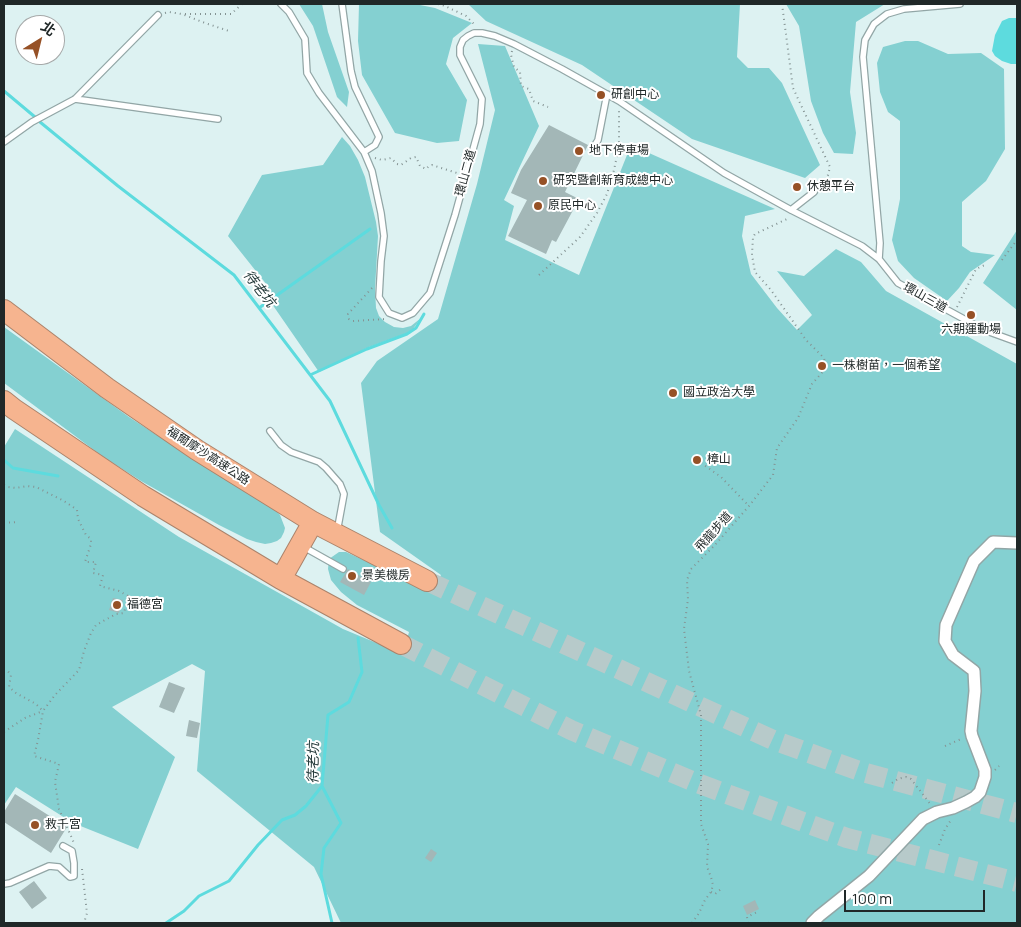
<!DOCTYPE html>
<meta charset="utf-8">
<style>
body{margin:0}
#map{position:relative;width:1021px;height:927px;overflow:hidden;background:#ddf2f2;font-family:Manrope,"Noto Sans TC",sans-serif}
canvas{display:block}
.frame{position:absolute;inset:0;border:5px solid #202828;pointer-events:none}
.north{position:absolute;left:15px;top:15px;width:50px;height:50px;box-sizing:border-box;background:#fff;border:1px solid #a6a9a9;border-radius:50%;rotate:36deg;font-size:14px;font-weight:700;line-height:20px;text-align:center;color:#202828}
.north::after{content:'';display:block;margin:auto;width:18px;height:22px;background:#965126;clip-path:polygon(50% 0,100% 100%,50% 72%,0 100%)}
.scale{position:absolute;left:844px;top:890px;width:141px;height:22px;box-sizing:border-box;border:2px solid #202828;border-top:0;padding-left:6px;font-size:15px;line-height:18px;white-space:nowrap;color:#202828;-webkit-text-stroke:4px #fff;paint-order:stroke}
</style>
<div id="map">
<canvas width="1021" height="927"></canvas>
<div class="frame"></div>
<div class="north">北</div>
<div class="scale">100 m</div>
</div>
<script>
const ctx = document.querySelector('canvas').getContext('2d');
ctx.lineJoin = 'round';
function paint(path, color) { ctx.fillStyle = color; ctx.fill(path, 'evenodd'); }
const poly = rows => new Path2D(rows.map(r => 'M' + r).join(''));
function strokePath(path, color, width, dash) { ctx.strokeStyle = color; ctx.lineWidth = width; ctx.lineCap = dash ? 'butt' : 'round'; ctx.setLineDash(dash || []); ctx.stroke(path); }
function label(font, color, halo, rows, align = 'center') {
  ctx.font = font + ' Manrope,"Noto Sans TC",sans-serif'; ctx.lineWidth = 4; ctx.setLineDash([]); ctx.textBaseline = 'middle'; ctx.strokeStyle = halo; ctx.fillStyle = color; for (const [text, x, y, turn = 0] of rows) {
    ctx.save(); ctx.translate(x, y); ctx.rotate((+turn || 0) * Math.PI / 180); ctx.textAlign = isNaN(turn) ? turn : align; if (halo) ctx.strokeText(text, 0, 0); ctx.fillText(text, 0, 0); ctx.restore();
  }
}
paint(poly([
 [299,4,322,4,328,32,349,92,347,107,337,97,313,26],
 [359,4,415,4,435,8,472,23,453,38,446,64,467,100,459,141,437,143,395,133,362,75,358,41],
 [468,4,740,4,737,57,748,68,769,68,782,83,820,165,805,178,692,139,582,65,486,21],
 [786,4,885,4,856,22,850,92,856,133,853,154,834,153,823,133,811,101,799,26],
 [905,41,918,41,948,54,981,53,1004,69,1005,149,986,181,962,202,962,246,971,252,995,255,970,272,959,288,947,301,914,278,898,261,892,240,900,199,900,121,888,112,880,92,877,63,883,47],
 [478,44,505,46,539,126,504,200,514,206,505,240,579,275,631,145,775,209,745,216,742,236,751,274,777,308,797,330,812,315,777,271,804,276,836,249,861,262,886,291,1017,364,1017,923,341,923,314,867,197,771,205,671,192,664,112,707,175,757,138,849,73,823,16,787,4,805,4,447,15,429,179,537,343,629,403,654,409,632,357,605,341,592,331,580,328,569,329,559,339,552,346,552,433,592,441,575,380,532,361,383,377,361,438,319,477,184,495,110],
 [342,137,350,146,358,160,365,177,376,222,378,236,375,289,376,308,379,316,385,322,394,327,403,328,411,326,421,318,413,329,407,333,369,347,319,372,272,304,267,285,228,236,262,175,323,165],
 [1017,230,1017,310,983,283],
 [4,327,129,417,189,456,273,507,280,515,285,528,284,532,281,538,277,541,271,543,265,544,256,542,247,539,219,525,141,481,102,456,4,383]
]), '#84d0d1');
paint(poly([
 [1009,18,1017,18,1017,64,1011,64,1002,61,995,56,992,51,995,35,1002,21]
]), '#5ddbde');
strokePath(poly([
 [4,91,35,117],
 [40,122,118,186,234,275,330,401,379,505,392,528],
 [259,308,370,229],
 [310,375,367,349,407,334,416,328,424,314],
 [4,460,13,468,58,476],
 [166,923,184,911,199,896,229,881,258,845,282,820,295,815,306,806,322,786],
 [332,923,321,874,324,848,341,823,322,786,328,715,349,702,362,672,358,638]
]), '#5ddbde', 3);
paint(poly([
 [549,125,588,145,565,192,579,199,556,242,552,240,546,254,508,236,527,200,511,193,521,170],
 [348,569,371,582,364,595,340,582],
 [113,598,123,600,119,613,109,610],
 [169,682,185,688,174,713,159,707],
 [189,720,200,723,197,738,186,736],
 [15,794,67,827,51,853,4,822,4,812],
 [431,849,437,853,431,862,425,858],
 [34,881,47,898,32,909,19,892],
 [755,900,759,909,747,915,743,906]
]), '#a3b7b7');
strokePath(poly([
 [427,581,773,740,862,772,1017,813],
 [401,644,571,730,697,783,847,838,1017,882]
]), '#b7caca', 20, [20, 10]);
const service = poly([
 [281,4,289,12,305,39,307,73,319,93,364,152,372,171,381,213,384,236,381,261,379,297,389,313,402,318,413,313,430,293,455,215,480,124,482,99,460,55,460,47,463,40,468,36,474,33,482,33,495,36,514,44,562,69,619,101,724,173,791,210,862,246,879,259,898,283,984,330,1017,342],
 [342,4,351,71,355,87,379,137,375,145,364,152],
 [75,99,218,119],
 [4,142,32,122,75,99,158,15],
 [593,148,598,140,607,94],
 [791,210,814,192],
 [879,259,880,243,863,57,865,40,874,24,887,14,904,9,960,4],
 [270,431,281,445,291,452,319,462,326,468,340,484,344,494,337,532],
 [302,546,343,569],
 [4,884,10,883,49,866,59,867,70,877,74,876,74,863,72,851,63,846]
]);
const minor = poly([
 [812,923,819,916,869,876,923,819,937,812,953,808,966,802,975,797,980,792,985,777,985,770,972,736,971,731,975,691,974,671,953,655,945,641,946,625,974,561,993,542,1017,543]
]);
const motorway = poly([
 [4,310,107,388,197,450,313,522,427,581],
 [4,401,14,409,143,496,281,579,401,644],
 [281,579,313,522]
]);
strokePath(service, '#92a6a6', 8);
strokePath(minor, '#92a6a6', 14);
strokePath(motorway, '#ab836b', 22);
strokePath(poly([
 [438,4,445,6,466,16,476,26],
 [782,4,793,88,830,167,828,175,819,186],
 [165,13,169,12,182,14,205,23,229,31],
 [185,14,231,14,242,4],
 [512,51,511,55,514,67,520,72,521,86,529,89,533,101,548,107],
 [375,158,382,160,391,158,397,164,401,165,411,158,416,157,420,166,426,169,429,166,432,165,460,174],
 [1002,260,1017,240],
 [539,275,580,237,597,213,607,194,614,170,619,146,619,111],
 [372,288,348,314,349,319,353,321,386,319],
 [957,307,976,269,987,264],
 [697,460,721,477,749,506],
 [4,485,8,487,16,488,27,486,36,487,64,501,73,507,77,510,78,519,86,535,91,539,91,544,85,562,96,562,93,573,103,575,100,586,119,591,128,596,124,613,116,614,96,625,91,633,84,651,79,670,55,695,43,711,38,740,34,756,59,764,55,782,59,809,74,843],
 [4,523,17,522],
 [128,596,135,598],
 [4,670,7,670,11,675,9,687,16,693,36,704,43,711],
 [4,732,25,718,43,711],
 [945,746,961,739],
 [995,770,999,766],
 [892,783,898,779,906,777,911,779,931,805],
 [939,845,945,829,951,820],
 [82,869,87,913,84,923],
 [711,892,715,894,721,889],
 [692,923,699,913,705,900,711,892,713,885,711,877,707,867,708,844,701,824,701,715,689,671,684,629,688,599,687,580,691,569,714,546,749,506,773,475,777,448,798,418,812,384,826,368,824,358,806,340,771,290,755,272,752,255,753,237,755,234,787,219,787,217],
 [748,923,747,917,759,911],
 [768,923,770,922,771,923]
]), '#849393', 2, [1, 4]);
strokePath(service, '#fff', 5.5);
strokePath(minor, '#fff', 11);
strokePath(motorway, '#f6b48f', 20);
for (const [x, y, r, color] of [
 [601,95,5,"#965126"],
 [579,151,5,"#965126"],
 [543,181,5,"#965126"],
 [797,187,5,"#965126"],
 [538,206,5,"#965126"],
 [971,315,5,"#965126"],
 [822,366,5,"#965126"],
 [673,393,5,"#965126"],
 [697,460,5,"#965126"],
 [352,576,5,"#965126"],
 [117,605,5,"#965126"],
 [35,825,5,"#965126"]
]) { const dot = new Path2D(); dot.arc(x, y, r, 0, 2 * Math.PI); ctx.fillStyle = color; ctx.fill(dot); strokePath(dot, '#fff', 2); }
label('12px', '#202828', '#fff', [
 ["研創中心",611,95],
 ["地下停車場",589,151],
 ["研究暨創新育成總中心",553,181],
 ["休憩平台",807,187],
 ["原民中心",548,206],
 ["六期運動場",971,330,"center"],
 ["一株樹苗，一個希望",832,366],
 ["國立政治大學",683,393],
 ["樟山",707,460],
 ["景美機房",362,576],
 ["福德宮",127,605],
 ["救千宮",45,825]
], 'left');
label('12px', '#202828', '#fff', [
 ["環山二道",466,173,-75],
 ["環山三道",925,298,29],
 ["福爾摩沙高速公路",208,456,33],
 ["飛龍步道",714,532,-48]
]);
label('italic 14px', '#1f3535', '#fff', [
 ["待老坑",259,289,52],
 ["待老坑",314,763,-89]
]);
</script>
